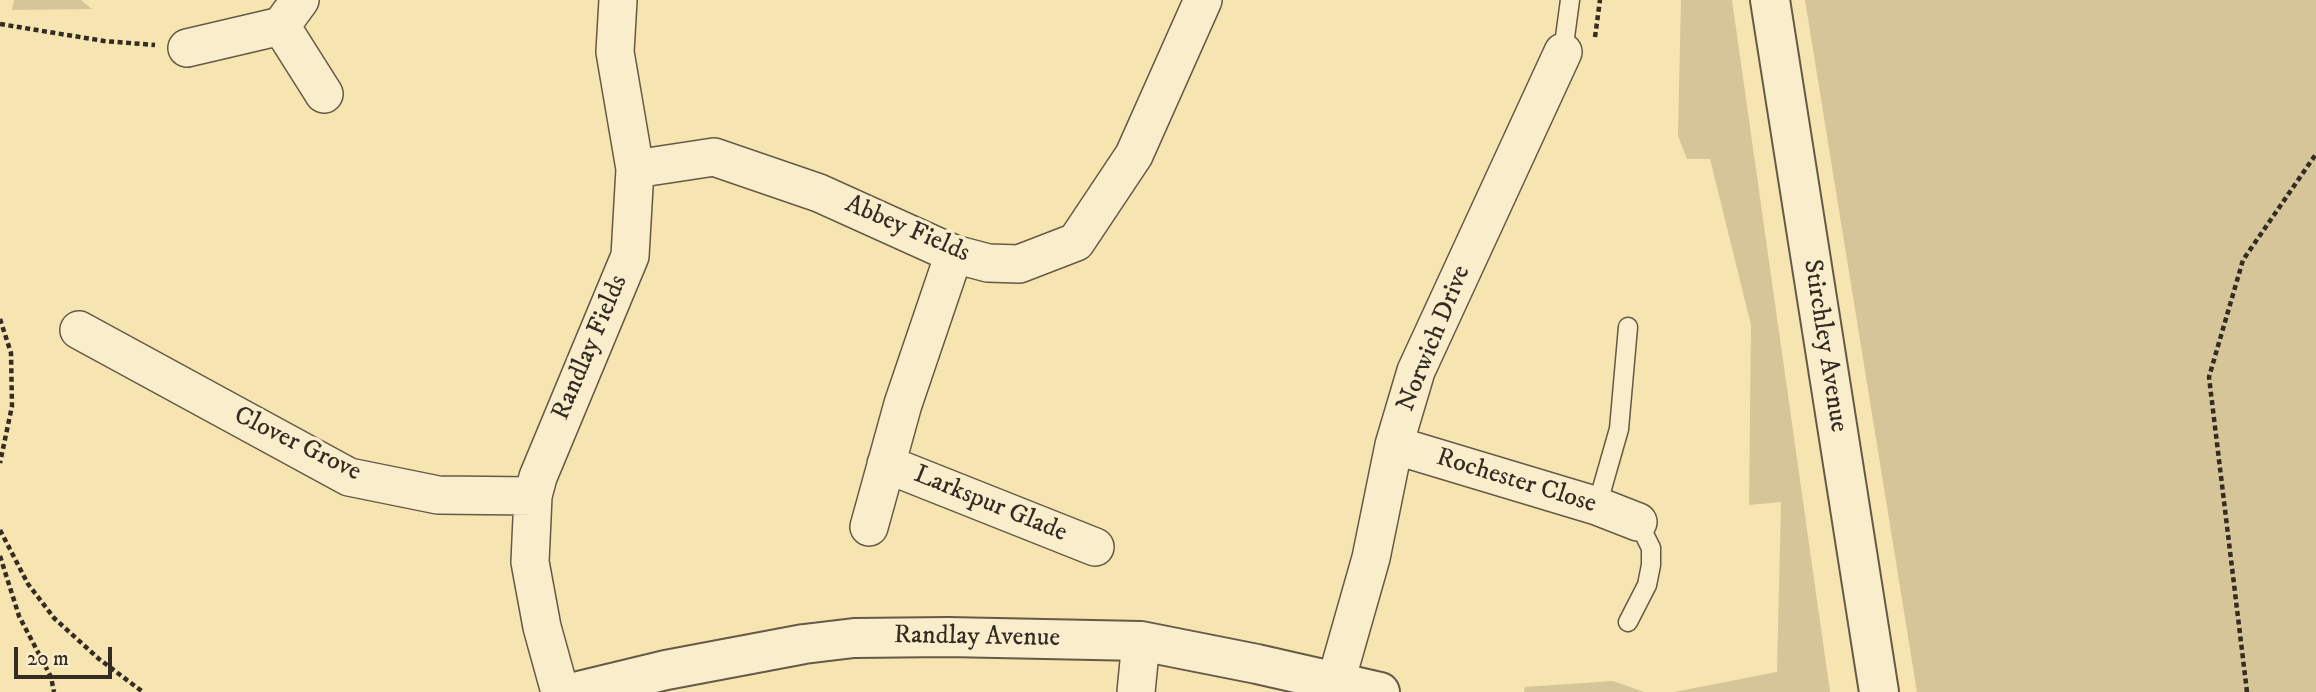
<!DOCTYPE html>
<style>
body{margin:0}
#map{position:relative;width:2316px;height:692px;overflow:hidden;background:#f6e4b1;font-family:"IM FELL DW Pica",serif}
canvas{display:block}
.scale{position:absolute;left:14px;top:647px;width:98px;height:32px;box-sizing:border-box;border:4px solid #342c23;border-top:0;padding-left:9px;font-size:21px;line-height:24px;white-space:nowrap;color:#342c23;-webkit-text-stroke:5px #f9edcc;paint-order:stroke}
</style>
<div id="map">
<canvas width="2316" height="692"></canvas>
<div class="scale">20 m</div>
</div>
<script>
const ctx = document.querySelector('canvas').getContext('2d');
ctx.lineJoin = 'round';
function paint(path, color) { ctx.fillStyle = color; ctx.fill(path, 'evenodd'); }
const poly = rows => new Path2D(rows.map(r => 'M' + r).join(''));
function strokePath(path, color, width, dash) { ctx.strokeStyle = color; ctx.lineWidth = width; ctx.lineCap = dash ? 'butt' : 'round'; ctx.setLineDash(dash || []); ctx.stroke(path); }
function label(font, color, halo, rows, align = 'center') {
  ctx.font = font + ' "IM FELL DW Pica",serif'; ctx.lineWidth = 7; ctx.setLineDash([]); ctx.textBaseline = 'middle'; ctx.strokeStyle = halo; ctx.fillStyle = color; for (const [text, x, y, turn = 0] of rows) {
    ctx.save(); ctx.translate(x, y); ctx.rotate((+turn || 0) * Math.PI / 180); ctx.textAlign = isNaN(turn) ? turn : align; if (halo) ctx.strokeText(text, 0, 0); ctx.fillText(text, 0, 0); ctx.restore();
  }
}
paint(poly([
 [14,0,81,0,92,9,12,10],
 [1681,0,1732,0,1830,692,1674,692,1777,672,1781,502,1749,505,1751,325,1710,159,1687,159,1678,136],
 [1805,0,2316,0,2316,692,1917,692],
 [1613,681,1644,692,1524,692,1525,687]
]), '#d5c599');
const service = poly([
 [1563,52,1570,0],
 [1597,506,1619,429,1628,327],
 [1628,622,1647,585,1651,565,1651,548,1638,522]
]);
const minor = poly([
 [281,26,324,94],
 [187,48,281,26,300,0],
 [635,169,714,157,819,193,954,254,988,263,1019,264,1076,242,1134,155,1203,0],
 [79,330,349,477,438,495,533,496],
 [1394,445,1597,506,1638,522],
 [886,464,1095,547],
 [869,527,903,404,954,254],
 [1336,681,1371,558,1394,445,1416,371,1563,52],
 [560,692,542,627,530,562,533,496,538,477,630,256,635,169,615,52,618,0],
 [1136,692,1141,641]
]);
const tertiary = poly([
 [1770,0,1879,692],
 [575,692,666,670,804,644,854,638,948,637,1141,641,1257,664,1380,692]
]);
strokePath(service, '#645a46', 21);
strokePath(minor, '#645a46', 40);
strokePath(tertiary, '#645a46', 42);
strokePath(poly([
 [0,24,104,41,155,45],
 [1595,37,1600,0],
 [0,319,11,353,12,406,0,463],
 [0,530,28,584,54,618,99,659,143,692],
 [0,556,19,616,51,677,54,692],
 [2247,692,2209,377,2243,260,2316,154]
]), '#342c23', 4.5, [5, 3.5]);
strokePath(service, '#f9edcc', 18);
strokePath(minor, '#f9edcc', 37);
strokePath(tertiary, '#f9edcc', 38);
label('26px', '#342c23', '#f9edcc', [
 ["Abbey Fields",907,230,23],
 ["Norwich Drive",1435,339,-68],
 ["Stirchley Avenue",1824,346,81],
 ["Randlay Fields",591,348,-67],
 ["Clover Grove",297,445,26],
 ["Rochester Close",1516,482,17],
 ["Larkspur Glade",990,505,22],
 ["Randlay Avenue",977,638,1]
]);
</script>
